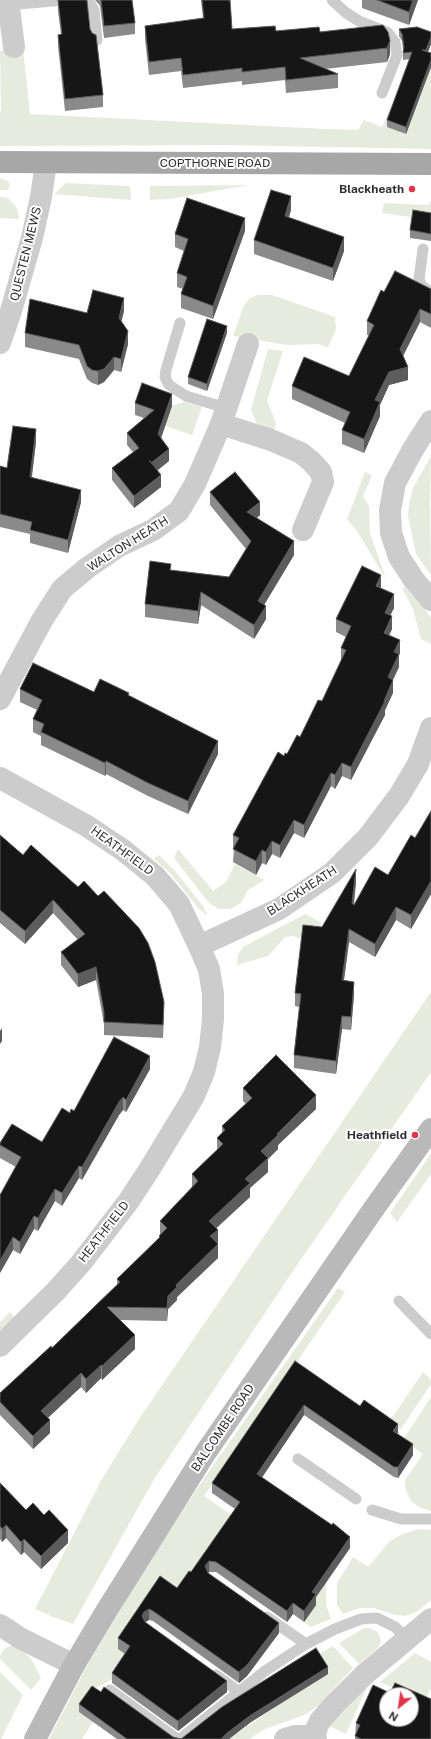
<!DOCTYPE html>
<style>
body{margin:0}
#map{position:relative;width:431px;height:1739px;overflow:hidden;background:#fff;font-family:"Public Sans",sans-serif}
canvas{display:block}
.north{position:absolute;left:379px;top:1687px;width:40px;height:40px;box-sizing:border-box;background:#fff;border:1px solid #acacac;border-radius:50%;rotate:210deg;font-size:11px;font-weight:700;line-height:16px;text-align:center;color:#2f2f2f}
.north::after{content:'';display:block;margin:auto;width:14px;height:18px;background:#e0364b;clip-path:polygon(50% 0,100% 100%,50% 72%,0 100%)}
</style>
<div id="map">
<canvas width="431" height="1739"></canvas>
<div class="north">N</div>
</div>
<script>
const ctx = document.querySelector('canvas').getContext('2d');
ctx.lineJoin = 'round';
function paint(path, color) { ctx.fillStyle = color; ctx.fill(path, 'evenodd'); }
const poly = rows => new Path2D(rows.map(r => 'M' + r).join(''));
function strokePath(path, color, width, dash) { ctx.strokeStyle = color; ctx.lineWidth = width; ctx.lineCap = dash ? 'butt' : 'round'; ctx.setLineDash(dash || []); ctx.stroke(path); }
function label(font, color, halo, rows, align = 'center') {
  ctx.font = font + ' "Public Sans",sans-serif'; ctx.lineWidth = 4; ctx.setLineDash([]); ctx.textBaseline = 'middle'; ctx.strokeStyle = halo; ctx.fillStyle = color; for (const [text, x, y, turn = 0] of rows) {
    ctx.save(); ctx.translate(x, y); ctx.rotate((+turn || 0) * Math.PI / 180); ctx.textAlign = isNaN(turn) ? turn : align; if (halo) ctx.strokeText(text, 0, 0); ctx.fillText(text, 0, 0); ctx.restore();
  }
}
paint(poly([
 [23,49,30,114,325,129,358,130,364,120,382,127,390,109,397,101,416,108,431,67,431,149,227,145,0,146,0,112,1,111,0,51],
 [0,178,8,181,10,186,7,190,0,190],
 [66,183,130,186,131,200,54,194],
 [249,185,169,199,150,200,150,186],
 [0,197,8,198,17,208,19,219,0,218],
 [431,201,431,220,382,213,384,203,428,205],
 [258,295,272,295,335,317,336,329,328,347,318,344,287,345,233,336,243,308,249,299],
 [268,349,283,351,267,401,276,423,273,434,262,428,256,422,251,410],
 [184,402,202,407,192,435,165,426,172,406],
 [431,456,430,502,431,575,416,554,408,516,409,504,413,488],
 [365,472,372,475,363,496,369,506,370,533,386,579,357,531,347,519],
 [405,587,424,608,431,618,431,644,421,639,413,609,402,588],
 [178,849,213,891,226,882,235,864,264,880,248,890,241,903,230,909,219,909,209,903,174,858],
 [159,855,175,871,203,906,208,916,199,909,171,874,154,859],
 [305,914,322,923,319,927,307,935,299,938,292,936,285,937,268,956,237,965,238,955,243,947],
 [431,992,431,1072,299,1262,153,1481,73,1624,53,1617,35,1609,102,1479,139,1419],
 [431,1154,431,1174,397,1222,390,1213],
 [338,1288,345,1292,204,1496,326,1580,326,1605,331,1619,311,1627,304,1622,315,1605,221,1540,177,1599,159,1587,129,1657,115,1678,95,1688,79,1711,93,1722,82,1739,49,1739,87,1666,154,1553,203,1480],
 [10,1312,14,1317,0,1330,0,1322],
 [423,1372,431,1380,431,1384,401,1429,390,1421],
 [431,1397,431,1511,419,1507,411,1501,406,1490,405,1480,423,1454,403,1440],
 [418,1529,431,1530,431,1600,418,1611,406,1616,395,1615,374,1608,360,1608,343,1614,337,1605,337,1583,353,1557,368,1567,390,1541,403,1534],
 [364,1628,369,1628,376,1631,379,1635,381,1641,379,1647,359,1664,339,1643],
 [12,1645,25,1652,33,1662,41,1678,31,1690,0,1659,0,1656,4,1649],
 [333,1646,353,1668,318,1706,304,1715,263,1730,249,1739,229,1739,292,1696,316,1656],
 [415,1653,431,1662,431,1688,424,1702,380,1682],
 [0,1672,23,1695,1,1739,0,1739],
 [367,1687,346,1734,329,1726]
]), '#e5ebdd');
strokePath(poly([
 [86,0,91,5,94,10,97,40],
 [332,0,345,12,359,21,387,32,395,42,397,55,382,93],
 [8,5,64,0],
 [423,249,419,279,421,285,431,293],
 [180,323,166,370,165,377,169,385,186,396,226,408],
 [399,1301,431,1334],
 [298,1459,356,1499],
 [372,1510,401,1519,431,1519],
 [267,1617,306,1644],
 [216,1675,238,1691],
 [110,1690,177,1739],
 [180,1739,265,1671,306,1644,335,1629,361,1619,377,1618,395,1627,408,1640]
]), '#ccc', 11);
strokePath(poly([
 [8,0,14,47],
 [0,343,11,311,32,238,41,197,46,163],
 [431,421,412,451,395,483,390,510,391,533,399,557,414,580,431,600],
 [221,424,271,440,301,453,311,461,321,472,323,482,303,530],
 [0,699,41,622,62,589,87,568,119,546,153,530,179,511,195,484,221,424,248,344],
 [0,778,87,826,123,850,155,876,179,904,199,946,209,969,213,994,213,1019,210,1047,204,1072,194,1096,149,1170,128,1202,81,1263,56,1291,0,1346],
 [199,946,279,909,332,873,368,837,399,796,418,764,431,728],
 [0,1625,20,1638,74,1665],
 [313,1736,320,1721,332,1707,364,1675,431,1619],
 [285,1739,295,1736,313,1736,316,1739]
]), '#ccc', 22);
strokePath(poly([
 [35,1739,74,1665,107,1610,206,1452,375,1207,431,1129]
]), '#b9b9b9', 22);
strokePath(poly([
 [0,162,431,164]
]), '#a7a7a7', 22);
paint(poly([
 [58,0,90,29,103,95,103,107,65,111,58,46,58,35,61,34,58,11],
 [95,0,132,0,135,23,135,34,104,38,100,6],
 [201,0,230,0,232,29,276,31,320,32,383,25,390,54,387,62,325,69,338,74,338,88,286,93,285,80,242,85,242,81,183,88,181,71,149,75,145,39,145,26,203,18],
 [362,0,418,0,409,25,362,8],
 [399,29,431,32,431,44,428,52,431,53,431,67,406,134,387,127,387,120,410,59,403,60,403,50,402,41,399,36],
 [291,210,289,217,344,251,333,281,254,254,254,240],
 [431,213,431,241,410,238,410,230],
 [245,231,213,319,181,308,181,294,183,289,177,287,177,273,184,251,175,247,175,234],
 [431,289,431,328,420,322,403,356,408,380,389,385,380,405,380,416,364,453,342,444,342,430,345,423,292,399,292,386,349,376,369,335,367,335,367,321,384,292],
 [124,311,121,321,128,344,121,372,114,370,104,382,98,385,92,383,87,379,79,359,25,347,25,333,87,313],
 [227,333,207,391,188,384,188,377],
 [135,403,172,406,161,438,169,461,157,471,161,487,134,508,112,480,112,468,133,452,127,445,127,433,144,418,135,415],
 [36,442,32,477,81,502,68,553,30,543,30,534,0,527,0,466,7,468],
 [210,492,260,515,257,518,294,555,264,605,266,619,254,639,201,605,198,624,145,617,145,604,171,570,229,577,246,549,210,505],
 [381,589,394,608,390,615,392,629,389,635,400,653,399,655,399,667,393,680,393,693,385,710,385,715,351,780,342,776,335,789,331,786,304,838,294,833,280,858,272,854,266,865,262,863,256,875,233,862,234,848,233,848,233,835,284,756,287,754,300,737,322,701,341,661,341,648,346,637,336,632,336,619],
 [20,689,94,692,129,696,218,754,188,814,148,796,106,774,105,776,41,745,41,736,33,732,33,719,37,710,20,702],
 [431,811,431,894,411,929,396,920,375,957,349,942,344,980,354,995,351,1030,342,1029,336,1074,294,1068,294,1055,299,1007,295,1006,295,993,322,927,356,882,354,905,388,875,415,838],
 [0,835,164,1016,163,1038,104,1035,104,1024,96,980,78,987,61,965,61,952,78,940,53,913,25,944,0,923],
 [150,1069,126,1112,123,1110,119,1115,82,1180,79,1178,62,1206,55,1201,38,1231,34,1229,20,1254,13,1250,0,1273,16,1167,0,1158,0,1143,42,1142,70,1113],
 [243,1088,316,1109,278,1145,278,1149,268,1159,268,1172,250,1188,250,1197,216,1228,218,1258,177,1297,177,1300,168,1309,167,1321,120,1320,135,1349,102,1380,101,1378,86,1393,81,1387,48,1418,50,1433,33,1449,0,1415,0,1393,52,1348,91,1310,117,1285,117,1279,159,1238,159,1236,160,1234,160,1221,192,1188,192,1174,217,1150,217,1138,222,1134,222,1126,246,1104,243,1101],
 [295,1361,398,1434,413,1455,398,1478,394,1477,304,1415,262,1477,350,1548,316,1597,316,1605,304,1622,293,1614,287,1622,216,1572,209,1572,208,1573,279,1633,247,1676,239,1683,153,1621,149,1620,145,1622,227,1692,178,1731,112,1683,112,1673,125,1654,118,1649,118,1638,160,1576,177,1588,191,1572,235,1509,212,1493,212,1483],
 [0,1483,26,1510,68,1543,41,1569,24,1552,21,1555,6,1538,2,1542,0,1539],
 [328,1674,251,1722,229,1739,117,1739,79,1712,79,1704,101,1692,173,1737,181,1739],
 [390,1693,431,1739,355,1739,356,1723]
]), '#8a8a8a');
paint(poly([
 [413,0,418,0,409,25,409,12],
 [431,37,431,44,426,57,426,50],
 [390,41,390,54,387,62,387,48],
 [431,60,431,67,406,134,406,127],
 [291,196,291,210,285,229,285,216],
 [245,218,245,231,213,319,213,306],
 [344,237,344,251,333,281,333,268],
 [124,298,124,311,119,332,119,318],
 [420,309,420,322,400,362,400,349],
 [227,326,227,333,207,391,207,384],
 [128,331,128,344,121,372,121,359],
 [114,357,114,370,104,382,98,385,98,371],
 [408,367,408,380,389,385,380,405,380,416,364,453,364,439,375,400,389,372],
 [172,394,172,406,158,447,158,434],
 [36,429,36,442,30,489,30,477],
 [169,449,169,461,151,475,151,463],
 [161,475,161,487,134,508,134,496],
 [81,490,81,502,68,553,68,540],
 [260,502,260,515,247,526,247,512],
 [294,541,294,555,258,615,258,601],
 [381,575,381,589,376,586],
 [201,592,201,605,198,624,198,611],
 [394,594,394,608,385,626,385,613],
 [266,606,266,619,254,639,254,625],
 [392,616,392,629,384,646,384,633],
 [400,640,400,653,399,655,399,667,388,690,388,677,394,652],
 [393,680,393,693,385,710,385,715,351,780,351,767],
 [218,741,218,754,188,814,188,801],
 [106,761,106,774,105,776,105,763],
 [342,763,342,776,335,789,335,775],
 [331,773,331,786,304,838,304,825],
 [294,820,294,833,280,858,280,845],
 [272,841,272,854,266,865,266,852],
 [262,850,262,863,256,875,256,861],
 [356,869,356,882,352,917,352,903],
 [431,881,431,894,411,929,411,915],
 [53,900,53,913,25,944,25,931],
 [396,907,396,920,375,957,375,944],
 [349,929,349,942,342,994,342,980],
 [96,967,96,980,78,987,78,974],
 [354,982,354,995,351,1030,351,1017],
 [342,1016,342,1029,336,1074,336,1061],
 [2,1028,2,1041,0,1044,0,1031],
 [150,1056,150,1069,126,1112,126,1100],
 [316,1095,316,1109,278,1145,278,1149,268,1159,268,1172,250,1188,250,1197,209,1235,209,1221,245,1179,261,1151,277,1134],
 [123,1097,123,1110,119,1115,82,1180,82,1167,119,1102],
 [79,1166,79,1178,62,1206,62,1193],
 [55,1189,55,1201,38,1231,38,1218],
 [34,1216,34,1229,20,1254,20,1242],
 [218,1230,218,1243,210,1250,210,1236],
 [13,1237,13,1250,0,1273,0,1261],
 [218,1244,218,1258,177,1297,177,1300,168,1309,167,1321,167,1308,168,1296,176,1285],
 [135,1335,135,1349,102,1380,102,1366],
 [101,1365,101,1378,86,1393,86,1379],
 [81,1373,81,1387,41,1424,41,1411],
 [304,1405,304,1415,257,1485,257,1474],
 [50,1420,50,1433,33,1449,33,1436],
 [398,1424,398,1434,393,1431],
 [413,1444,413,1455,398,1478,398,1467],
 [6,1525,6,1538,2,1542,2,1529],
 [68,1530,68,1543,41,1569,41,1556],
 [350,1537,350,1548,316,1597,316,1605,304,1622,304,1611,312,1592],
 [24,1539,24,1552,21,1555,21,1542],
 [209,1561,209,1572,205,1577,205,1566],
 [293,1603,293,1614,287,1622,287,1611],
 [149,1609,149,1620,144,1623,142,1616,144,1612],
 [279,1623,279,1633,247,1676,239,1683,239,1672],
 [328,1667,328,1674,251,1722,229,1739,221,1739,227,1733,251,1715],
 [227,1681,227,1692,178,1731,178,1721]
]), '#5c5c5c');
const building = poly([
 [58,0,87,0,87,1,90,29,92,33,96,35,103,95,65,99,58,35,62,34,58,0],
 [101,0,132,0,135,23,104,26,101,0],
 [202,0,230,0,232,29,275,26,276,31,319,27,320,32,383,25,388,32,390,41,387,48,300,58,338,74,286,80,285,67,242,72,242,68,183,75,181,58,149,62,145,26,204,18,202,0],
 [377,0,413,0,409,12,377,0],
 [417,27,431,32,431,37,426,50,422,50,431,53,431,60,406,127,387,120,412,52,403,53,404,47,402,34,399,29,417,27],
 [271,190,291,196,285,216,344,237,333,268,254,240,271,190],
 [187,198,245,218,213,306,181,294,187,277,177,273,188,239,175,234,187,198],
 [413,210,431,213,431,234,410,230,413,210],
 [395,271,431,289,431,314,420,309,400,349,408,367,389,372,375,400,380,402,364,439,342,430,350,412,292,386,304,357,349,376,374,325,367,321,381,290,384,292,395,271],
 [93,290,124,298,119,318,128,331,121,359,114,357,104,369,98,371,92,370,87,366,79,345,25,333,30,299,87,313,93,290],
 [207,319,227,326,207,384,188,377,207,319],
 [142,383,172,394,158,434,169,449,151,463,149,460,161,475,134,496,112,468,139,448,127,433,154,410,135,403,142,383],
 [13,426,36,429,30,477,81,490,68,540,30,530,32,522,0,514,0,466,7,468,13,426],
 [235,472,260,502,247,512,294,541,258,601,266,606,254,625,201,592,198,611,145,604,150,561,171,564,170,570,229,577,251,541,210,492,235,472],
 [362,566,381,575,376,586,394,594,385,613,392,616,384,633,400,640,394,652,399,654,388,677,393,680,384,701,385,701,351,767,342,763,335,775,331,773,304,825,294,820,280,845,272,841,266,852,262,850,256,861,233,849,239,838,233,835,278,752,284,756,285,753,287,754,297,735,300,737,318,700,322,701,346,650,341,648,351,626,336,619,362,566],
 [33,663,94,692,100,679,129,693,128,695,218,741,188,801,148,783,106,761,105,763,41,732,44,724,33,719,42,700,20,689,33,663],
 [431,811,431,881,411,915,396,907,375,944,349,929,342,980,354,982,351,1017,342,1016,336,1061,294,1055,301,994,295,993,303,925,322,927,356,869,352,903,354,905,375,867,388,875,411,835,415,838,431,811],
 [0,835,23,855,31,845,78,887,84,881,98,896,104,891,139,928,148,943,155,962,164,1002,163,1025,104,1022,104,1012,96,967,78,974,61,952,85,934,53,900,25,931,0,910,0,835],
 [114,1037,150,1056,126,1100,123,1097,119,1102,82,1167,79,1166,62,1193,55,1189,38,1218,34,1216,20,1242,13,1237,0,1261,0,1195,21,1157,0,1145,0,1143,12,1124,42,1142,62,1108,70,1113,71,1109,74,1111,114,1037],
 [276,1055,316,1095,277,1134,278,1135,261,1151,268,1158,245,1179,250,1183,209,1221,218,1230,210,1236,218,1244,176,1285,177,1287,168,1296,167,1308,107,1307,135,1335,102,1366,101,1365,86,1379,81,1373,41,1411,50,1420,33,1436,0,1402,0,1393,51,1346,52,1348,91,1310,120,1282,117,1279,160,1237,159,1236,167,1228,160,1221,198,1181,192,1174,223,1144,217,1138,225,1130,222,1126,252,1098,243,1088,276,1055],
 [295,1361,360,1406,364,1400,398,1424,393,1431,413,1444,398,1467,394,1467,304,1405,257,1474,332,1525,333,1523,350,1537,312,1592,316,1594,304,1611,293,1603,287,1611,216,1562,209,1561,205,1566,208,1573,279,1623,247,1665,239,1672,153,1611,149,1609,144,1612,142,1616,145,1622,227,1681,178,1721,112,1673,130,1646,118,1638,160,1576,177,1588,189,1571,191,1572,240,1502,212,1483,295,1361],
 [0,1483,26,1510,33,1503,44,1515,49,1510,68,1530,41,1556,24,1539,21,1542,6,1525,2,1529,0,1526,0,1483],
 [316,1648,328,1667,251,1715,227,1733,221,1739,127,1739,79,1704,92,1686,101,1692,104,1687,173,1737,181,1739,222,1707,316,1648],
 [395,1683,431,1699,431,1739,361,1739,355,1736,360,1725,356,1723,373,1685,390,1693,395,1683],
 [387,1695,411,1695,411,1719,387,1719,387,1695]
]);
paint(building, '#161616');
strokePath(building, '#5c5c5c', 1);
for (const [x, y, r, color] of [
 [412,189,4,"#e0364b"],
 [415,1135,4,"#e0364b"]
]) { const dot = new Path2D(); dot.arc(x, y, r, 0, 2 * Math.PI); ctx.fillStyle = color; ctx.fill(dot); strokePath(dot, '#fff', 1.5); }
label('12px', '#2f2f2f', '#fff', [
 ["COPTHORNE ROAD",215,163],
 ["QUESTEN MEWS",26,254,-76],
 ["WALTON HEATH",128,544,-32],
 ["HEATHFIELD",122,851,36],
 ["BLACKHEATH",302,891,-33],
 ["HEATHFIELD",104,1232,-52],
 ["BALCOMBE ROAD",223,1428,-56]
]);
label('bold 12px', '#2f2f2f', '#fff', [
 ["Blackheath",404,189],
 ["Heathfield",407,1135]
], 'right');
</script>
